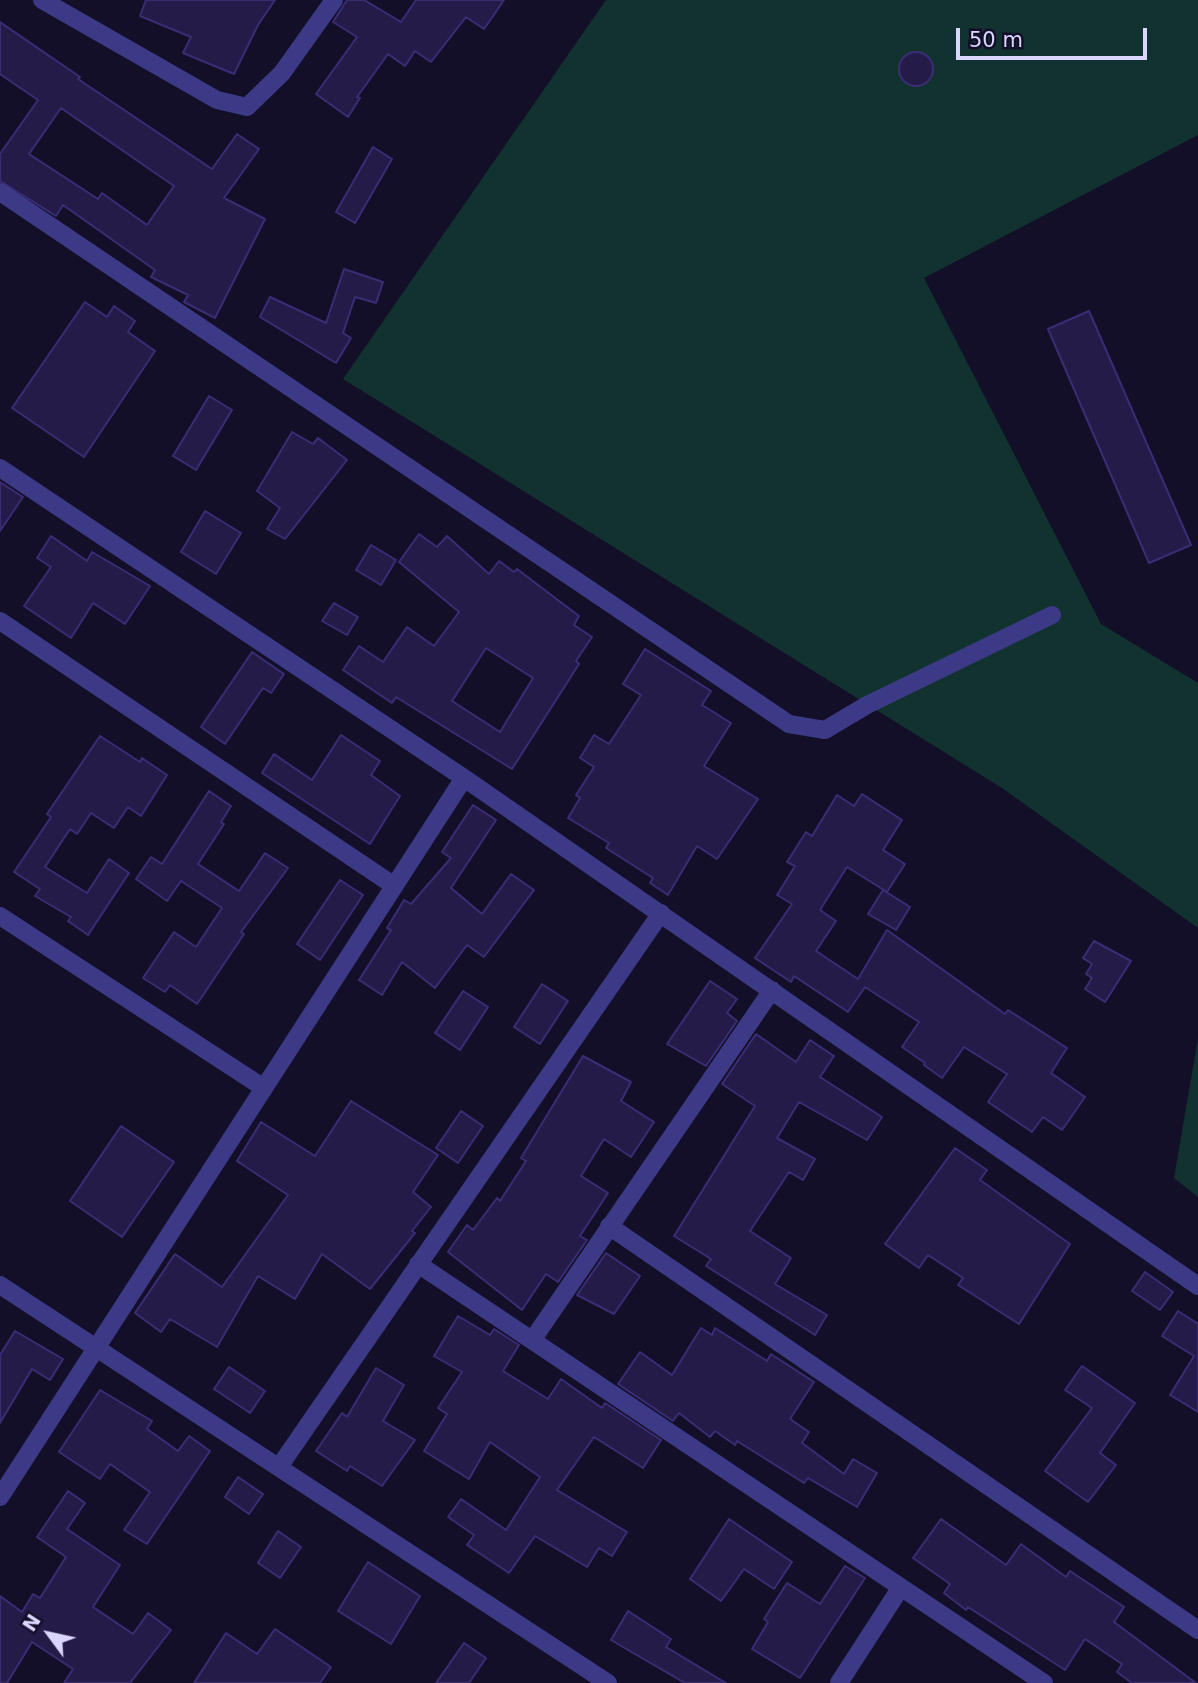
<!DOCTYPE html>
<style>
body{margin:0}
#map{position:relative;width:1198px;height:1683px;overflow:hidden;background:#130f28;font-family:"DejaVu Sans",sans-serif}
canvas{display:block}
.north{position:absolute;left:14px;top:1599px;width:70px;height:70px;-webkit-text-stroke:5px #130f28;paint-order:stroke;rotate:303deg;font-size:19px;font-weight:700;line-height:28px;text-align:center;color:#dad6ff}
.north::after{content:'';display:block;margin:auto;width:24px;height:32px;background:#dad6ff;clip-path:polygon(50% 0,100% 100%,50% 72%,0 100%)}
.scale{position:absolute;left:956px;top:28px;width:191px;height:32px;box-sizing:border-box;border:4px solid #dad6ff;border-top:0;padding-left:9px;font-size:21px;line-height:24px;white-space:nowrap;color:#dad6ff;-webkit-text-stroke:5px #130f28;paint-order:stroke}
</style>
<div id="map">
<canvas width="1198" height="1683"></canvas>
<div class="north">N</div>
<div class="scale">50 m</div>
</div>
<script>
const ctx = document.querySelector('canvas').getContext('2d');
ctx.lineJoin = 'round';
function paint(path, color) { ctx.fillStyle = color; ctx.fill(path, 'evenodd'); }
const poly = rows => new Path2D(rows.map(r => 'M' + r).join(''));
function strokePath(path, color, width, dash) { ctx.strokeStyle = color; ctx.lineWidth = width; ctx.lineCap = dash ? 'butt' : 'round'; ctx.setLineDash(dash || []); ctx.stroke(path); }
paint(poly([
 [606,0,1198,0,1198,135,924,278,1101,624,1198,683,1198,928,1002,788,343,379],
 [1198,1038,1198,1197,1174,1178]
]), '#123230');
const building = poly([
 [146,0,275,0,258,25,234,74,183,53,191,37,140,16,146,0],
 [347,0,364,0,401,22,416,0,504,0,484,29,466,17,431,62,415,51,405,66,388,54,357,97,360,98,348,117,316,94,357,37,333,22,347,0],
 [0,22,80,77,78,79,212,169,237,134,259,149,224,198,265,219,215,318,184,302,188,295,151,277,155,270,63,205,56,216,0,181,0,154,38,100,0,74,0,22],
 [61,108,174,186,147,225,102,193,98,199,29,154,61,108],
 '899 69a17 17 0 1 1 34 0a17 17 0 1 1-34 0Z',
 [373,147,392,159,355,223,336,212,373,147],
 [344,269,383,282,376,303,355,297,343,333,351,338,336,363,260,317,270,297,326,323,344,269],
 [85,302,107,317,114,306,135,321,128,332,155,351,84,457,12,408,85,302],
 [1089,311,1191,545,1149,563,1048,329,1089,311],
 [209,396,232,410,196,470,173,456,209,396],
 [292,432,313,444,318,438,347,460,285,539,267,529,280,508,257,491,292,432],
 [0,482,23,497,0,531,0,482],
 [205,511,241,533,216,574,181,552,205,511],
 [419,534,437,547,447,536,489,574,499,561,514,572,517,569,579,616,574,625,592,637,576,661,579,664,512,769,396,697,392,703,343,670,359,646,383,662,407,627,434,646,459,612,399,562,419,534],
 [486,648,533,678,500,732,452,701,486,648],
 [51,536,87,561,92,552,150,586,125,624,93,603,71,638,24,606,51,567,37,558,51,536],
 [371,545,396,560,381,585,356,570,371,545],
 [334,603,358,617,347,635,322,621,334,603],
 [645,649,711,691,702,705,731,723,704,766,758,799,717,859,697,846,668,895,650,883,653,878,606,848,609,843,568,818,580,798,576,795,594,767,580,758,594,735,609,744,641,695,623,684,645,649],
 [252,652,284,674,271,693,263,688,225,744,201,727,252,652],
 [341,735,380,761,371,775,400,796,370,844,262,773,274,754,312,780,341,735],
 [100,736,140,762,142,758,167,775,141,816,128,807,114,828,91,813,77,834,70,829,45,867,87,893,109,859,129,873,88,935,68,921,71,917,35,896,40,889,14,872,51,817,47,814,100,736],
 [209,791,231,806,221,822,224,824,198,864,239,891,265,853,288,868,241,932,244,934,197,1004,170,985,165,992,143,978,174,932,196,947,222,908,181,881,167,901,136,879,151,857,162,864,209,791],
 [862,794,902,820,883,850,905,864,887,892,847,867,820,910,836,921,816,951,858,979,887,930,1005,1014,1008,1010,1067,1048,1051,1073,1085,1097,1062,1130,1043,1117,1032,1132,988,1102,1007,1074,964,1047,942,1078,924,1065,925,1063,902,1047,919,1022,865,987,848,1012,794,976,791,982,755,958,792,904,777,895,795,866,787,862,806,832,812,836,837,795,854,806,862,794],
 [473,805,496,820,451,888,482,914,511,874,534,890,484,957,467,945,435,988,402,962,382,995,359,980,391,930,387,928,404,900,411,904,451,858,442,852,473,805],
 [340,880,363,895,320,960,297,944,340,880],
 [883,890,910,907,896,930,868,914,883,890],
 [1094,941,1131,961,1105,1002,1085,989,1092,978,1086,974,1092,964,1083,958,1094,941],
 [710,981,737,999,727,1013,737,1021,706,1066,667,1044,710,981],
 [542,984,568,1001,540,1044,514,1027,542,984],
 [463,991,488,1007,460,1050,435,1033,463,991],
 [756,1034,796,1062,810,1040,834,1056,820,1077,882,1117,867,1140,799,1102,777,1138,815,1159,803,1180,789,1172,750,1231,791,1258,775,1284,827,1315,815,1335,706,1266,711,1259,674,1236,755,1106,722,1084,756,1034],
 [583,1056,631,1082,621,1101,654,1122,631,1157,604,1139,581,1176,608,1193,580,1236,587,1240,558,1282,546,1274,522,1310,448,1252,467,1225,473,1230,497,1198,500,1201,526,1161,521,1158,583,1056],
 [351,1101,438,1155,413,1192,431,1207,412,1231,415,1233,370,1289,322,1254,295,1299,258,1276,217,1347,170,1319,161,1332,135,1313,175,1254,222,1287,288,1195,237,1161,261,1122,315,1156,351,1101],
 [461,1111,483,1126,458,1163,436,1148,461,1111],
 [121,1126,174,1162,122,1237,70,1201,121,1126],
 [955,1148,987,1170,980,1180,1070,1244,1019,1324,958,1285,963,1278,928,1255,919,1268,885,1244,955,1148],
 [606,1253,640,1276,614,1314,577,1295,606,1253],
 [1145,1272,1173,1292,1160,1310,1132,1291,1145,1272],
 [1178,1311,1198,1324,1198,1412,1170,1395,1194,1356,1162,1336,1178,1311],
 [458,1316,490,1335,494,1329,519,1345,503,1371,548,1399,561,1379,602,1408,605,1403,661,1440,643,1468,594,1437,557,1490,627,1532,612,1556,599,1548,587,1567,535,1536,509,1573,467,1545,474,1535,448,1517,461,1499,506,1530,540,1477,490,1442,469,1479,424,1451,447,1414,438,1408,462,1372,434,1356,458,1316],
 [701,1328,712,1335,715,1328,767,1361,771,1354,814,1382,790,1419,809,1432,802,1443,844,1474,853,1459,877,1473,857,1507,808,1478,804,1483,737,1441,735,1445,715,1431,710,1437,679,1413,673,1421,618,1384,640,1352,672,1375,701,1328],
 [15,1331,63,1359,50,1380,32,1369,0,1423,0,1355,15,1331],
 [1082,1366,1135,1403,1100,1453,1116,1465,1088,1502,1045,1471,1092,1408,1065,1390,1082,1366],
 [229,1367,265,1391,250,1413,214,1389,229,1367],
 [376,1368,404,1385,383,1421,415,1440,382,1486,350,1466,347,1471,316,1451,342,1413,347,1417,376,1368],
 [100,1390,152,1421,147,1429,178,1451,189,1436,210,1451,147,1544,124,1530,150,1492,110,1464,100,1479,59,1452,100,1390],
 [238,1477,263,1494,249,1514,225,1497,238,1477],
 [68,1491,85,1503,67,1529,120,1565,93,1607,133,1634,148,1613,171,1630,130,1683,64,1683,73,1669,32,1642,7,1683,0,1683,0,1596,22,1612,33,1594,40,1598,66,1557,37,1537,68,1491],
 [729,1519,792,1562,774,1589,744,1569,721,1601,690,1579,729,1519],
 [941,1519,1006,1565,1021,1544,1066,1577,1070,1571,1124,1607,1114,1622,1196,1683,1132,1683,1117,1672,1122,1664,1085,1639,1065,1670,968,1607,966,1610,944,1593,950,1584,913,1558,941,1519],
 [278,1531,301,1547,280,1578,258,1563,278,1531],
 [368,1562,420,1596,391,1644,338,1611,368,1562],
 [845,1566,865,1578,800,1678,752,1649,768,1622,764,1619,787,1583,820,1604,845,1566],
 [628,1611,671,1639,666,1647,726,1683,685,1683,611,1640,628,1611],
 [275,1629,331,1667,320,1683,194,1683,226,1633,257,1654,275,1629],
 [464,1643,486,1658,469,1683,436,1683,464,1643]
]);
paint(building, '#241b49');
strokePath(building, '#3a2d75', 2);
strokePath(poly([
 [42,0,217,100,247,107,282,73,334,0],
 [0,192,789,724,825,730,867,705,1052,615],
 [0,468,464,778,1198,1286],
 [0,621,393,885],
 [0,916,264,1088],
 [609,1226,1198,1630],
 [418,1264,1044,1683],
 [0,1285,608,1683],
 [533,1339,772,990],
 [279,1467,661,913],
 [0,1497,464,778],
 [839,1683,901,1587]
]), '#3c3a87', 18);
</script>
